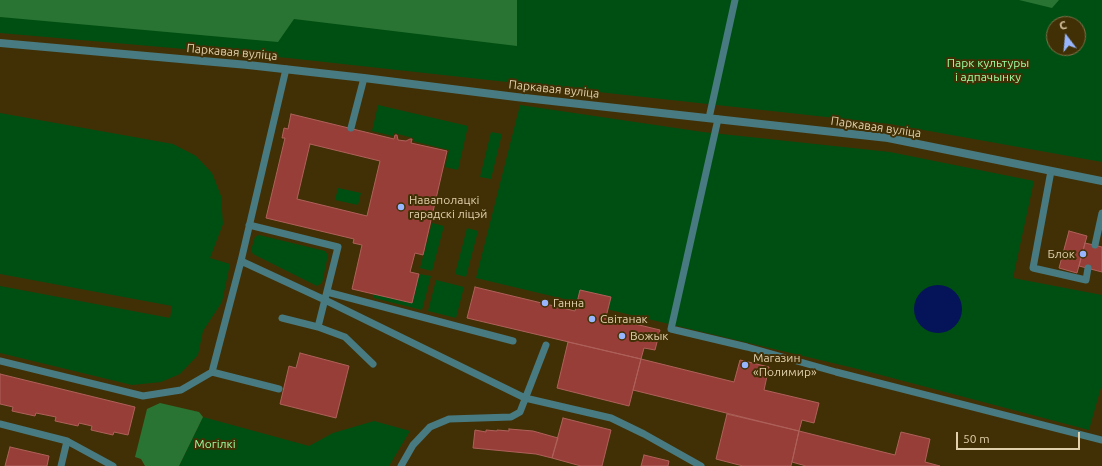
<!DOCTYPE html>
<meta charset="utf-8">
<style>
body{margin:0}
#map{position:relative;width:1102px;height:466px;overflow:hidden;background:#413005;font-family:Ubuntu,sans-serif}
canvas{display:block}
.north{position:absolute;left:1046px;top:16px;width:40px;height:40px;box-sizing:border-box;background:#413005;border:1px solid #817048;border-radius:50%;rotate:344deg;font-size:11px;font-weight:700;line-height:16px;text-align:center;color:#e0d0ac}
.north::after{content:'';display:block;margin:auto;width:14px;height:18px;background:#97b6fd;clip-path:polygon(50% 0,100% 100%,50% 72%,0 100%)}
.scale{position:absolute;left:956px;top:432px;width:124px;height:18px;box-sizing:border-box;border:2px solid #e0d0ac;border-top:0;padding-left:5px;font-size:12px;line-height:14px;white-space:nowrap;color:#e0d0ac;-webkit-text-stroke:3px #413005;paint-order:stroke}
</style>
<div id="map">
<canvas width="1102" height="466"></canvas>
<div class="north">С</div>
<div class="scale">50 m</div>
</div>
<script>
const ctx = document.querySelector('canvas').getContext('2d');
ctx.lineJoin = 'round';
function paint(path, color) { ctx.fillStyle = color; ctx.fill(path, 'evenodd'); }
const poly = rows => new Path2D(rows.map(r => 'M' + r).join(''));
function strokePath(path, color, width, dash) { ctx.strokeStyle = color; ctx.lineWidth = width; ctx.lineCap = dash ? 'butt' : 'round'; ctx.setLineDash(dash || []); ctx.stroke(path); }
function label(font, color, halo, rows, align = 'center') {
  ctx.font = font + ' Ubuntu,sans-serif'; ctx.lineWidth = 4; ctx.setLineDash([]); ctx.textBaseline = 'middle'; ctx.strokeStyle = halo; ctx.fillStyle = color; for (const [text, x, y, turn = 0] of rows) {
    ctx.save(); ctx.translate(x, y); ctx.rotate((+turn || 0) * Math.PI / 180); ctx.textAlign = isNaN(turn) ? turn : align; if (halo) ctx.strokeText(text, 0, 0); ctx.fillText(text, 0, 0); ctx.restore();
  }
}
paint(poly([
 [0,0,1102,0,1102,162,890,124,288,58,0,33],
 [1054,24,1078,24,1078,48,1054,48],
 [378,105,468,126,458,170,445,167,449,150,413,141,413,138,394,133,393,136,372,131],
 [520,105,703,132,890,152,1034,181,1013,278,1102,295,1102,384,1089,430,862,370,476,278],
 [0,113,173,144,196,156,212,173,221,196,223,224,210,258,230,264,222,302,203,331,198,355,180,374,161,382,132,385,0,353,0,286,170,318,172,306,0,274],
 [491,132,502,134,491,179,480,177],
 [338,188,361,193,358,205,335,200],
 [432,223,444,226,432,271,420,268],
 [467,228,478,231,466,277,455,274],
 [259,235,325,251,328,255,322,283,317,286,253,254,251,250,255,237],
 [419,274,431,276,422,310,374,298,374,294,412,303],
 [436,280,464,287,456,318,428,311],
 [203,417,309,446,333,433,374,421,410,431,389,466,179,466]
]), '#004f12');
paint(poly([
 [0,0,517,0,517,46,294,19,278,42,0,17],
 [1019,0,1059,0,1052,8],
 [160,403,199,412,203,417,179,466,145,466,141,459,135,457,147,409]
]), '#297433');
paint(poly([
 '914 309a24 24 0 1 1 48 0a24 24 0 1 1-48 0Z'
]), '#051358');
const building = poly([
 [291,114,394,139,395,135,397,135,398,140,406,141,410,139,412,139,411,143,447,151,423,255,415,253,410,272,419,274,412,303,352,289,362,245,353,243,354,239,266,218,285,138,282,138,284,128,288,129,291,114],
 [310,144,380,161,367,216,297,199,310,144],
 [1069,231,1087,236,1077,273,1059,268,1069,231],
 [1085,243,1102,247,1102,272,1079,266,1085,243],
 [475,287,575,311,580,290,611,297,606,317,660,330,655,350,644,348,641,359,467,318,475,287],
 [568,342,641,359,629,406,557,388,568,342],
 [300,353,349,366,336,418,280,404,289,366,296,368,300,353],
 [641,359,734,382,740,360,769,367,764,390,819,403,814,423,802,420,799,431,633,390,641,359],
 [0,374,135,407,128,435,114,432,113,435,91,430,92,426,79,423,78,426,55,421,56,417,36,413,35,416,12,411,13,407,0,404,0,374],
 [727,414,799,431,791,466,743,466,716,459,727,414],
 [563,418,611,430,602,466,581,466,552,458,563,418],
 [509,429,533,431,558,438,552,458,536,454,473,448,475,430,486,432,486,430,497,431,497,430,509,431,509,429],
 [799,431,895,455,901,432,930,439,925,462,940,466,806,466,792,462,799,431],
 [10,447,49,456,47,466,5,466,10,447],
 [644,455,669,461,668,466,641,466,644,455]
]);
paint(building, '#983e38');
strokePath(building, '#ae615a', 1);
strokePath(poly([
 [709,118,735,0],
 [718,119,671,329,747,347,836,372,1102,440],
 [351,128,364,78],
 [1051,171,1033,268,1086,280,1088,268],
 [249,225,338,247,318,327],
 [1095,245,1102,213],
 [241,261,325,300,525,398,611,418,644,434,701,466],
 [327,292,513,341],
 [282,318,318,327,345,337,373,364],
 [0,361,143,396,181,390,212,372,241,261,286,69],
 [212,372,279,389],
 [0,424,67,441,61,466],
 [67,441,113,466],
 [401,466,413,445,430,427,449,419,511,417,520,412,546,345]
]), '#487a81', 7);
strokePath(poly([
 [0,43,248,65,364,78,516,97,888,138,1102,181]
]), '#487a81', 8);
for (const [x, y, r, color] of [
 [401,207,4,"#97b6fd"],
 [1083,254,4,"#97b6fd"],
 [545,303,4,"#97b6fd"],
 [592,319,4,"#97b6fd"],
 [622,336,4,"#97b6fd"],
 [745,365,4,"#97b6fd"]
]) { const dot = new Path2D(); dot.arc(x, y, r, 0, 2 * Math.PI); ctx.fillStyle = color; ctx.fill(dot); strokePath(dot, '#413005', 1.5); }
label('12px', '#e0d0ac', '#413005', [
 ["Паркавая вуліца",232,52,5],
 ["Паркавая вуліца",554,89,6],
 ["Паркавая вуліца",876,127,8]
]);
label('12px', '#9bfca2', '#413005', [
 ["Парк культуры",988,63],
 ["і адпачынку",988,77],
 ["Могілкі",215,444]
]);
label('12px', '#e0d0ac', '#413005', [
 ["Наваполацкі",409,200],
 ["гарадскі ліцэй",409,214],
 ["Блок",1075,254,"right"],
 ["Ганна",553,303],
 ["Світанак",600,319],
 ["Вожык",630,336],
 ["Магазин",753,358],
 ["«Полимир»",753,372]
], 'left');
</script>
